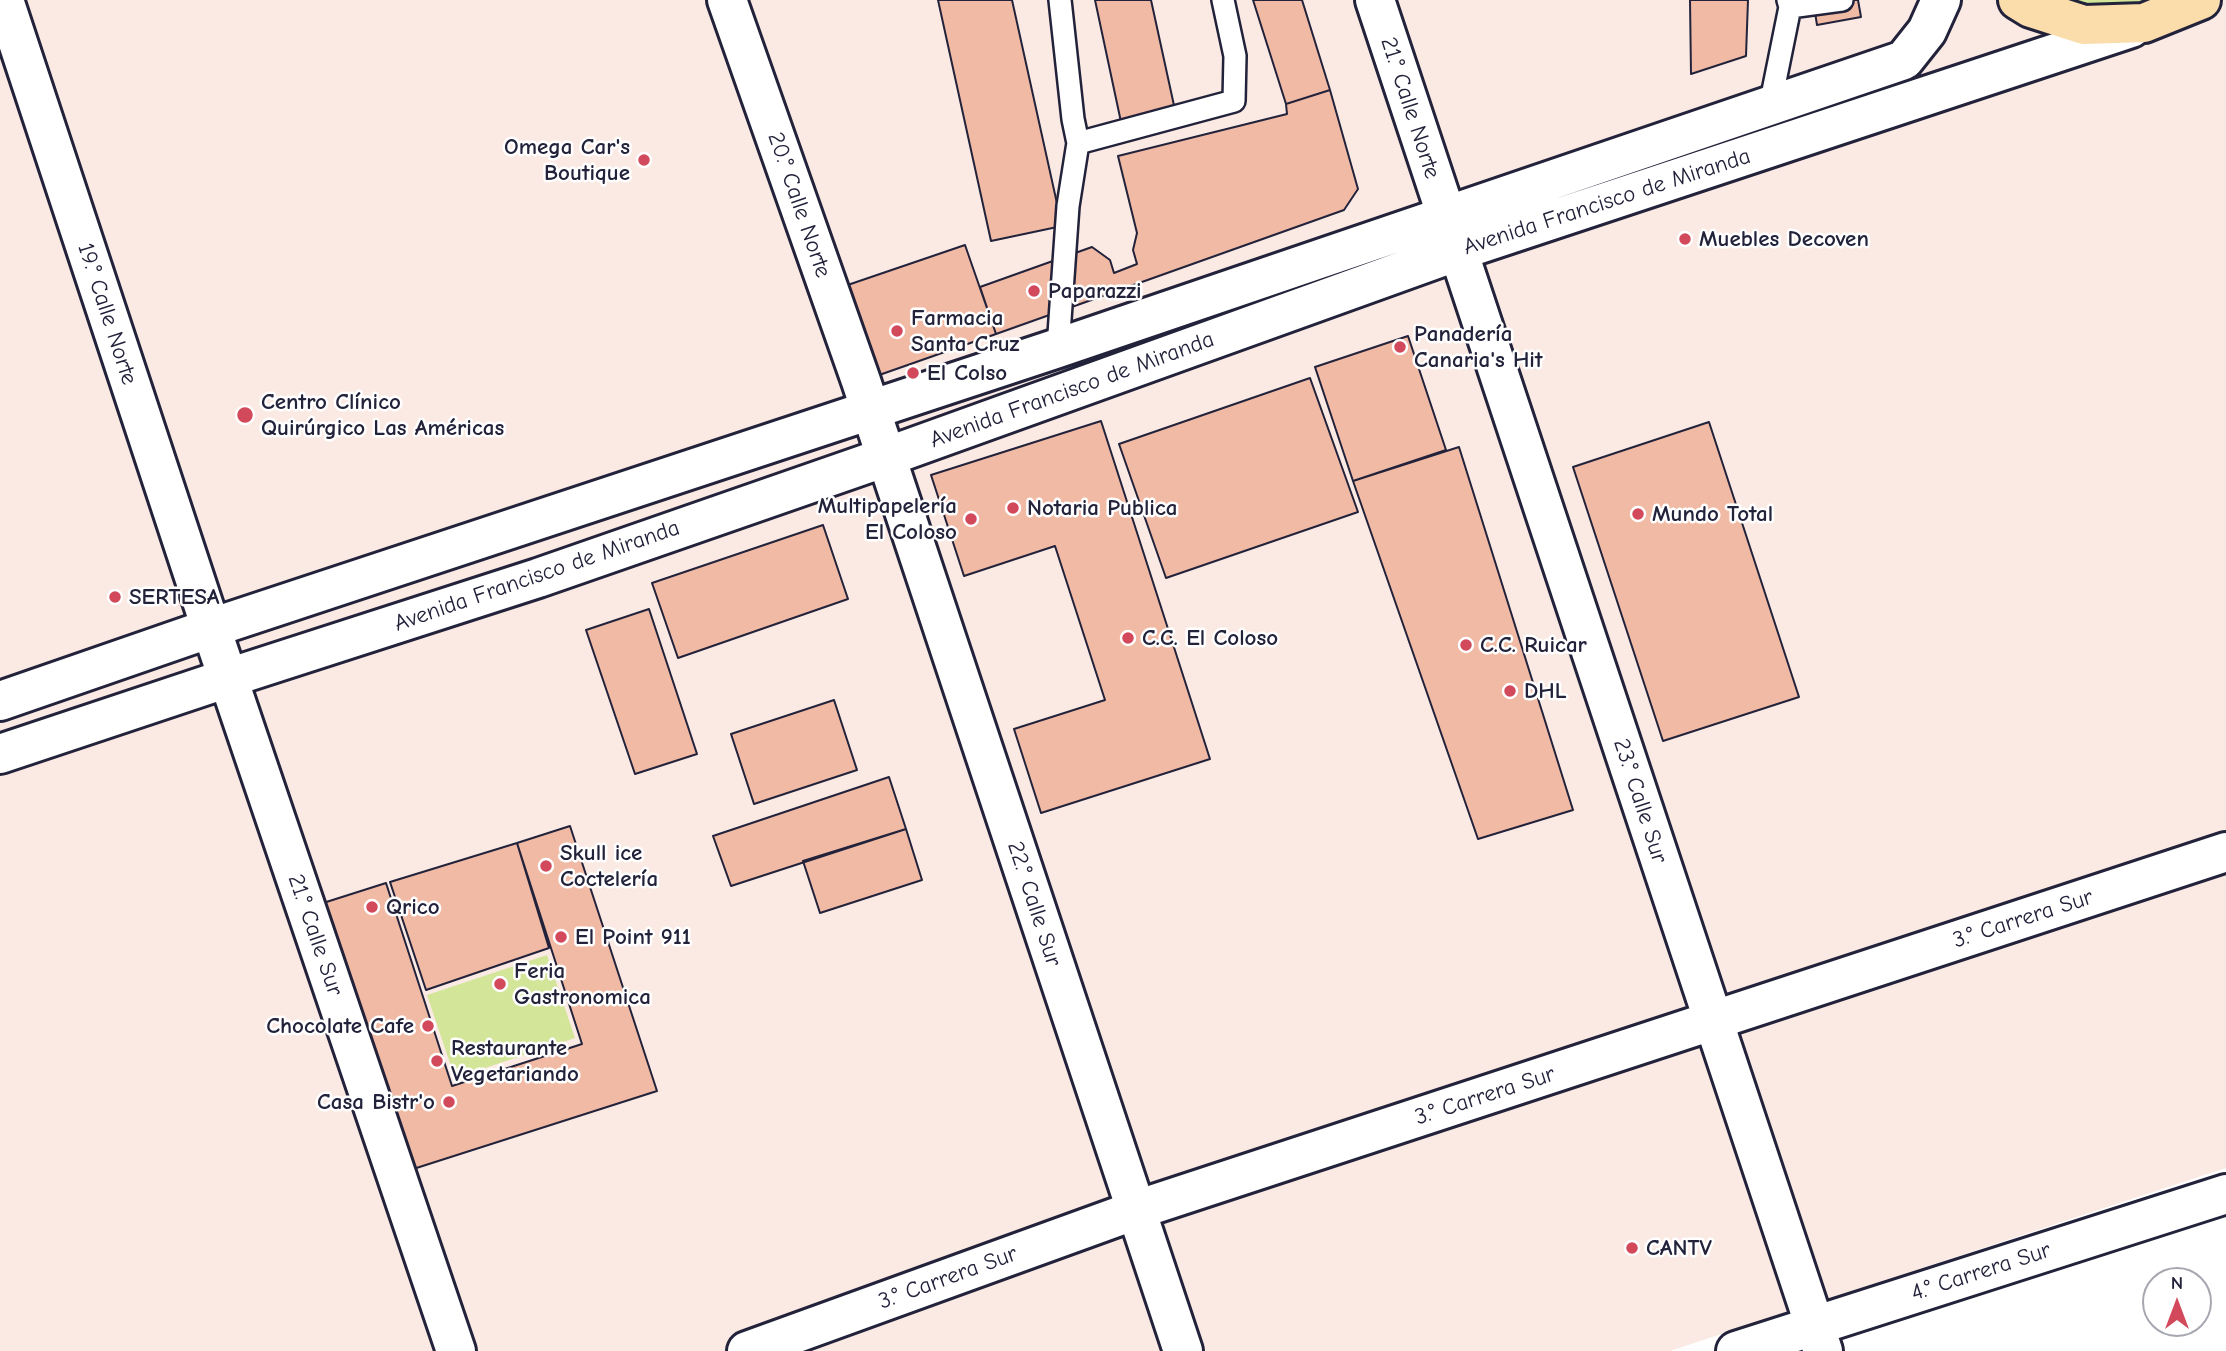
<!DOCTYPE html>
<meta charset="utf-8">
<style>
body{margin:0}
#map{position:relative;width:2226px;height:1351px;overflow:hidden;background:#fff;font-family:"Comic Neue",sans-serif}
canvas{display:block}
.north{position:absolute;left:2142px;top:1267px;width:70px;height:70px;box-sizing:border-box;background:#fff;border:2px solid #a7a7b1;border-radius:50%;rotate:0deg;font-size:19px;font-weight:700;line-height:28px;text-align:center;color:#22223b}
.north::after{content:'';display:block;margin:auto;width:24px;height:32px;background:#d1495b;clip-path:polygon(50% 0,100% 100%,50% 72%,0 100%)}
</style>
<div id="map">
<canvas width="2226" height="1351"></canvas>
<div class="north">N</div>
</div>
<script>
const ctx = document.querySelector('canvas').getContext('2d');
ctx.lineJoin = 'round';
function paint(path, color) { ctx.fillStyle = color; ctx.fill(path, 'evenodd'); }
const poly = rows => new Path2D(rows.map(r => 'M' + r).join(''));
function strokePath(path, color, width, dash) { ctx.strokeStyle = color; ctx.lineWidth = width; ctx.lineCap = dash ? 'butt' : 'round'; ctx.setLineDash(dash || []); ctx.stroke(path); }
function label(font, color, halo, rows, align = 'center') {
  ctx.font = font + ' "Comic Neue",sans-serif'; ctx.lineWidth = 5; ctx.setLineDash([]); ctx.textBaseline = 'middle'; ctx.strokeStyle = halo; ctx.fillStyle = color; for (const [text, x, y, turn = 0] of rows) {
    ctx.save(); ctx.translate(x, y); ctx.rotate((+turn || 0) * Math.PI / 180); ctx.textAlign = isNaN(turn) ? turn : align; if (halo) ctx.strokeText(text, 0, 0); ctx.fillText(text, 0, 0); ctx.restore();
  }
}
paint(poly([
 [0,0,2226,0,2226,1168,1670,1351,0,1351]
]), '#fbeae4');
paint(poly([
 [2057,0,2160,0,2141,8,2086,9],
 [547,955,575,1038,455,1078,427,995]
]), '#d2e599');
const building = poly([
 [938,0,1012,0,1062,226,991,241,938,0],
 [1095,0,1151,0,1175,110,1121,122,1095,0],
 [1253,0,1302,0,1330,90,1286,104,1253,0],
 [1690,0,1748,0,1746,56,1691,74,1690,0],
 [1813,0,1858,0,1861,17,1817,25,1813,0],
 [1330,90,1358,189,1344,210,996,334,980,287,1092,247,1110,260,1114,273,1137,264,1133,250,1137,233,1118,156,1287,114,1286,104,1330,90],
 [965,245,996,334,865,380,833,290,965,245],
 [1408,336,1446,450,1353,481,1315,367,1408,336],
 [1310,378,1358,512,1166,578,1119,444,1310,378],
 [1101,421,1210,759,1041,813,1014,729,1105,700,1055,546,964,576,931,475,1101,421],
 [1709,422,1799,697,1663,741,1573,467,1709,422],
 [1459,447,1573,810,1478,839,1353,481,1459,447],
 [823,525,848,599,678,658,652,583,823,525],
 [649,609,697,754,635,774,586,630,649,609],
 [834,700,857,770,754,804,731,734,834,700],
 [889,777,906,829,731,886,713,836,889,777],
 [570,826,657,1091,407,1171,320,904,386,883,452,1086,582,1044,517,843,570,826],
 [906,829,922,880,820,913,803,861,906,829],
 [517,843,549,948,426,990,390,882,517,843]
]);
paint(building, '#f1baa5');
strokePath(building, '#22223b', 2);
const lane = poly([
 [1790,7,1842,0],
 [1770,106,1790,7,1788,0],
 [1078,143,1234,101,1235,56,1223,0],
 [1058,348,1068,206,1078,143,1073,119,1060,0]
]);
const street = poly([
 [4,0,211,628,456,1351],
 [727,0,861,381,1183,1351],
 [1375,0,1823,1351],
 [747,1351,1136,1210,2226,852],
 [1736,1351,2226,1194]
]);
const secondary = poly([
 [0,701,211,628,1058,348,1904,60,1927,31,1941,0],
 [0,754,228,678,538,578,886,457,1458,251,2131,28]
]);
const primary = poly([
 [2018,0,2031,8,2084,25,2144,23,2201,0]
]);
strokePath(lane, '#22223b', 26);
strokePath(street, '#22223b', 44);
strokePath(secondary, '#22223b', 44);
strokePath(primary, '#22223b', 44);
strokePath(lane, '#fff', 21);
strokePath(street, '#fff', 38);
strokePath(secondary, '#fff', 38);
strokePath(primary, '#fbddab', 38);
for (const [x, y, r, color] of [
 [644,160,7,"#d1495b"],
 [1685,239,7,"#d1495b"],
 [1034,291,7,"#d1495b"],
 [897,331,7,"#d1495b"],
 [1400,347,7,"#d1495b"],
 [913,373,7,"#d1495b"],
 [245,415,9,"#d1495b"],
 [1013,508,7,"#d1495b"],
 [1638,514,7,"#d1495b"],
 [971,519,7,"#d1495b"],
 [115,597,7,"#d1495b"],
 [1128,638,7,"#d1495b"],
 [1466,645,7,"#d1495b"],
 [1510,691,7,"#d1495b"],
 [546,866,7,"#d1495b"],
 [372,907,7,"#d1495b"],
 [561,937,7,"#d1495b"],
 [500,984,7,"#d1495b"],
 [428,1026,7,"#d1495b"],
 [437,1061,7,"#d1495b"],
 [449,1102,7,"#d1495b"],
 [1632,1248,7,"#d1495b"]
]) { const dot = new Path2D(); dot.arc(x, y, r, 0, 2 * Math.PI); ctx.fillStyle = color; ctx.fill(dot); strokePath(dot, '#fff', 2.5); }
label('23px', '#22223b', '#fff', [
 ["21.° Calle Norte",1410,108,72],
 ["Avenida Francisco de Miranda",1607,202,-18],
 ["20.° Calle Norte",799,205,71],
 ["19.° Calle Norte",107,314,72],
 ["Avenida Francisco de Miranda",1072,390,-20],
 ["Avenida Francisco de Miranda",537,576,-19],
 ["23.° Calle Sur",1640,801,72],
 ["22.° Calle Sur",1034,904,72],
 ["3.° Carrera Sur",2023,919,-18],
 ["21.° Calle Sur",315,935,71],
 ["3.° Carrera Sur",1485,1096,-18],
 ["4.° Carrera Sur",1981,1272,-18],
 ["3.° Carrera Sur",948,1278,-20]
]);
label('bold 23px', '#22223b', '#fff', [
 ["Omega Car's",630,147,"right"],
 ["Boutique",630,173,"right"],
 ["Muebles Decoven",1699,239],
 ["Paparazzi",1048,291],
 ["Farmacia",911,318],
 ["Santa Cruz",911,344],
 ["Panadería",1414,334],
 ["Canaria's Hit",1414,360],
 ["El Colso",927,373],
 ["Centro Clínico",261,402],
 ["Quirúrgico Las Américas",261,428],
 ["Multipapelería",957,506,"right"],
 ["El Coloso",957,532,"right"],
 ["Notaria Publica",1027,508],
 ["Mundo Total",1652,514],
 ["SERTESA",129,597],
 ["C.C. El Coloso",1142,638],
 ["C.C. Ruicar",1480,645],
 ["DHL",1524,691],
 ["Skull ice",560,853],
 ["Coctelería",560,879],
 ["Qrico",386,907],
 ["El Point 911",575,937],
 ["Feria",514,971],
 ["Gastronomica",514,997],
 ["Chocolate Cafe",414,1026,"right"],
 ["Restaurante",451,1048],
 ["Vegetariando",451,1074],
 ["Casa Bistr'o",435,1102,"right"],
 ["CANTV",1646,1248]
], 'left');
</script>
